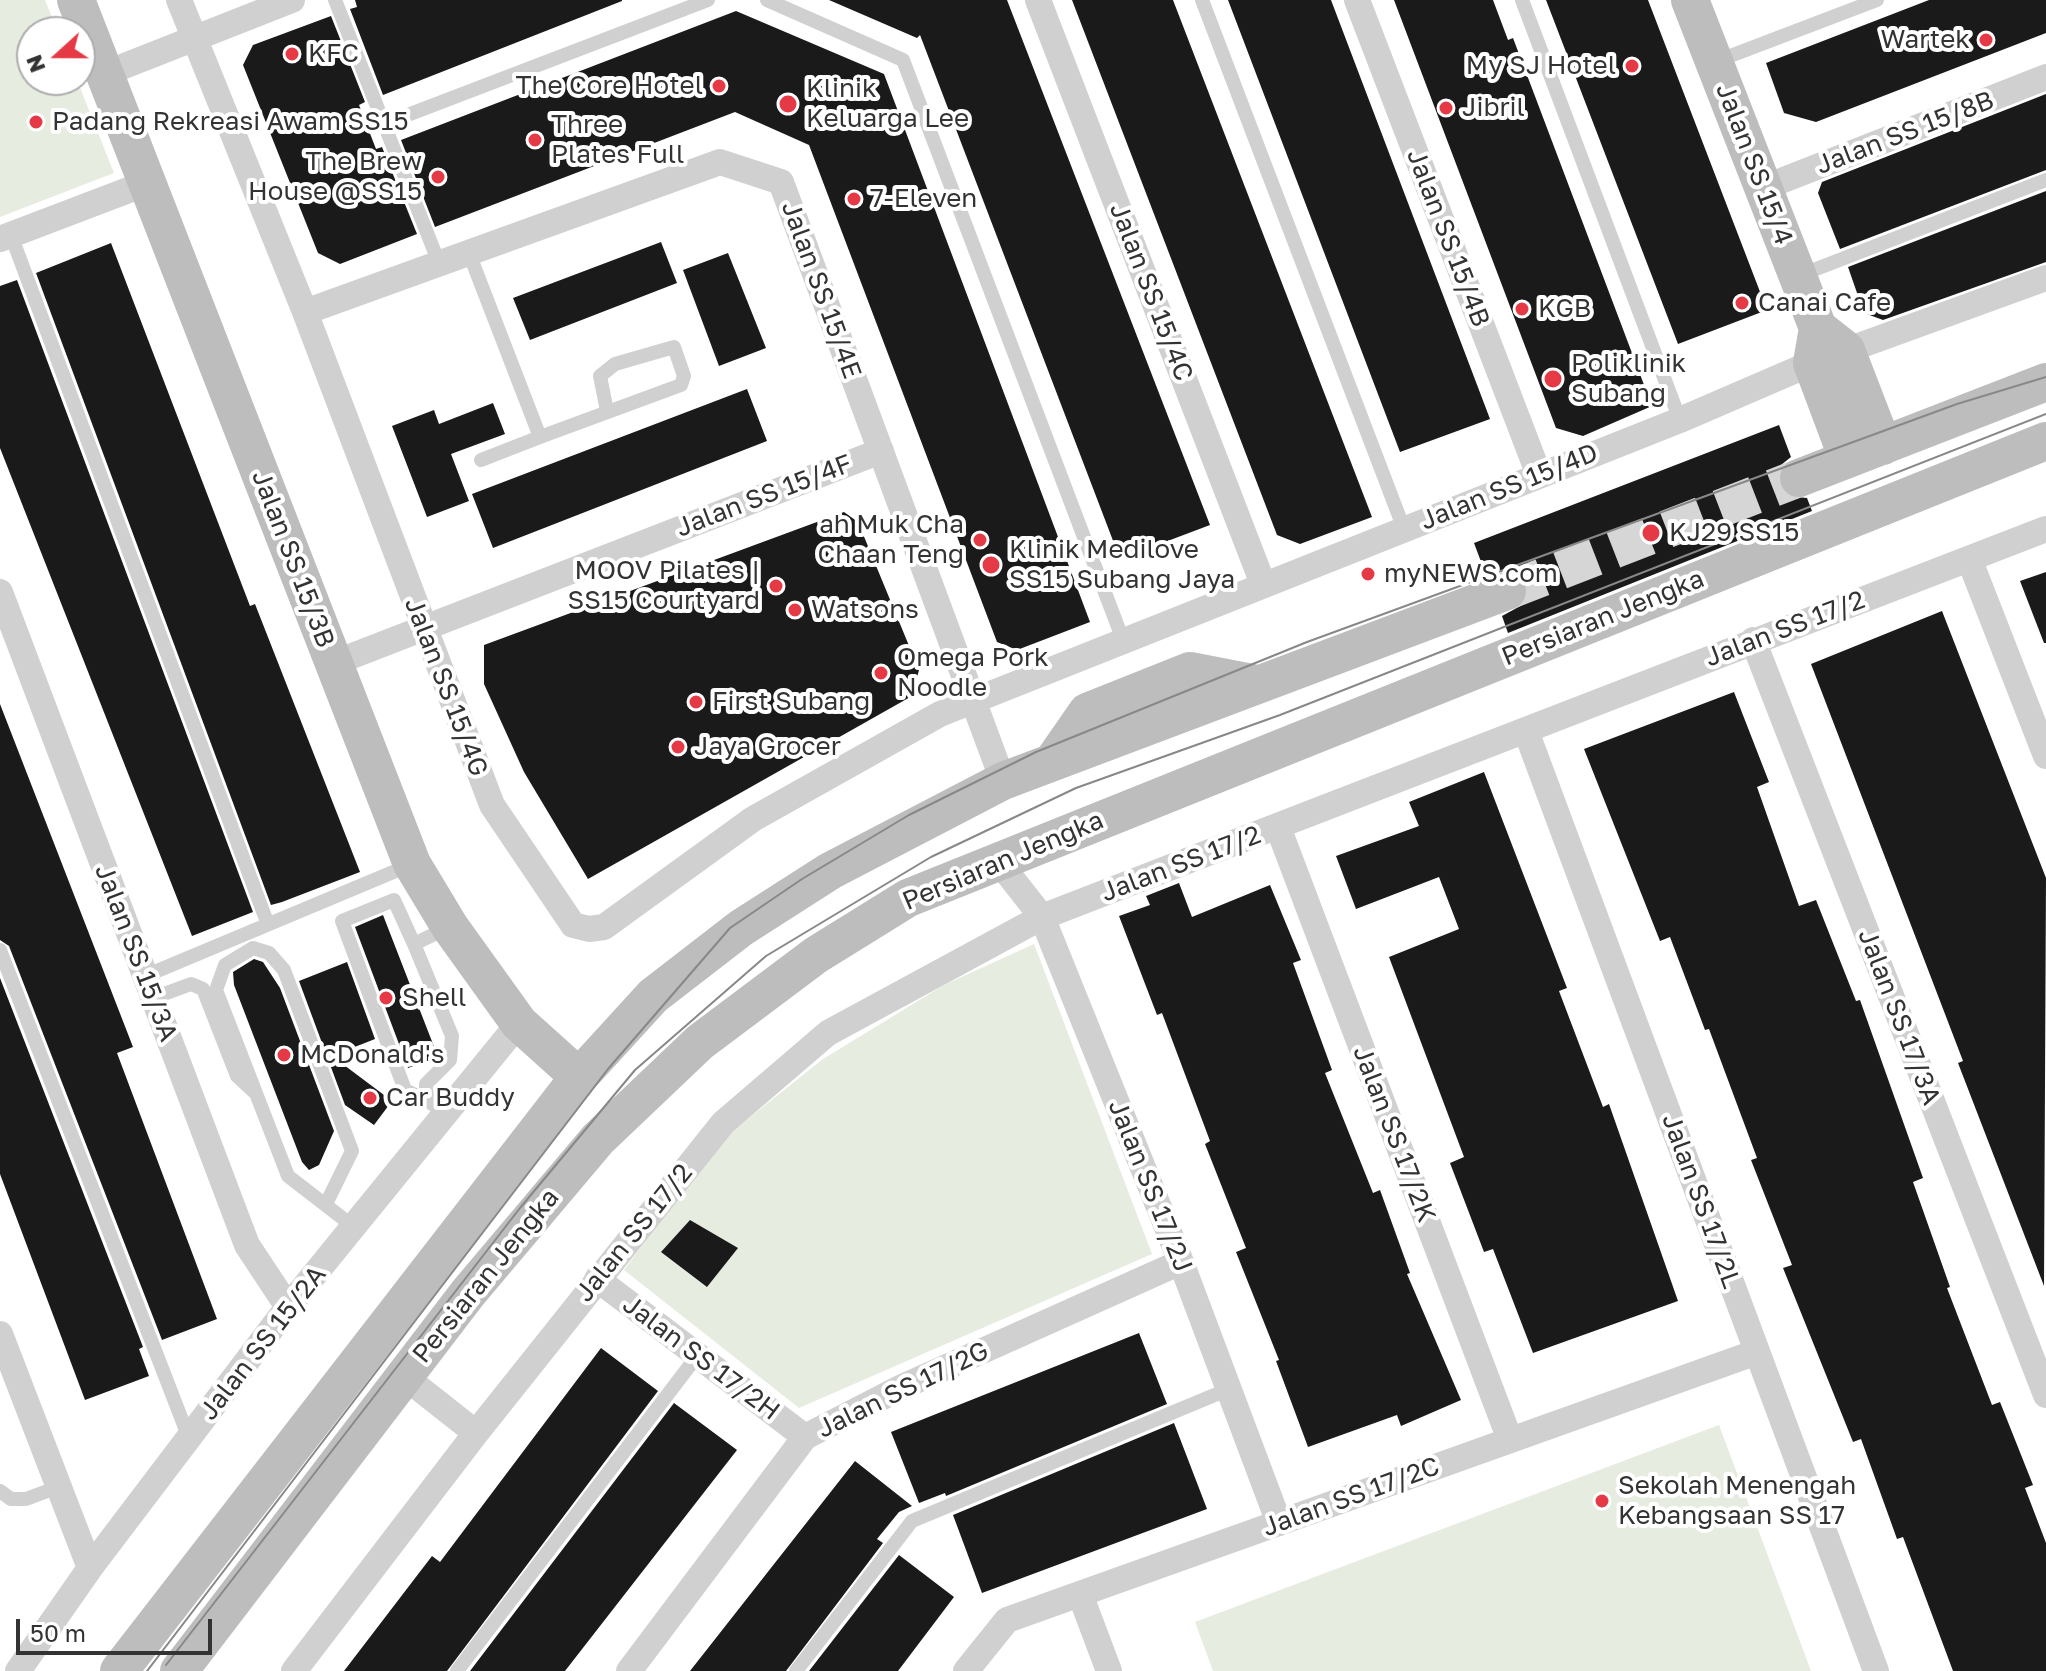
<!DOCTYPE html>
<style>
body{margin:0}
#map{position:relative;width:2046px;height:1671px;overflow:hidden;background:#fff;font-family:"Golos Text",sans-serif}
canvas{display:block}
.north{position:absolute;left:16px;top:16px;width:80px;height:80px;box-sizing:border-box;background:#fff;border:2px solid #adadad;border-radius:50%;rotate:249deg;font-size:22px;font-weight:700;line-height:32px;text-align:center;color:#333}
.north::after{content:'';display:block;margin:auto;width:28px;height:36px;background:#e63946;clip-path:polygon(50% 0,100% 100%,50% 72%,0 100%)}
.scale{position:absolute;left:16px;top:1619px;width:196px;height:36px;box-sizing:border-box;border:4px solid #333;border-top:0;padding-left:10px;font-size:24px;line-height:28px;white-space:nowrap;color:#333;-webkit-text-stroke:6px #fff;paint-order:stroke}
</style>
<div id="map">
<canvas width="2046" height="1671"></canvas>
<div class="north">N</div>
<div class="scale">50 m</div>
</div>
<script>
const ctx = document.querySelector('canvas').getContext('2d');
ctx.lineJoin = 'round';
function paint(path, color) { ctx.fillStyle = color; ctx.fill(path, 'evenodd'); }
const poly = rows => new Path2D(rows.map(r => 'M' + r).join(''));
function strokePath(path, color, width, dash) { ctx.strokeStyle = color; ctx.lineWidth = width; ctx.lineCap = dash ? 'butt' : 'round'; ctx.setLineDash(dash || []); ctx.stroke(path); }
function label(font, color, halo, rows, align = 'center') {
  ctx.font = font + ' "Golos Text",sans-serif'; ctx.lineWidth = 8; ctx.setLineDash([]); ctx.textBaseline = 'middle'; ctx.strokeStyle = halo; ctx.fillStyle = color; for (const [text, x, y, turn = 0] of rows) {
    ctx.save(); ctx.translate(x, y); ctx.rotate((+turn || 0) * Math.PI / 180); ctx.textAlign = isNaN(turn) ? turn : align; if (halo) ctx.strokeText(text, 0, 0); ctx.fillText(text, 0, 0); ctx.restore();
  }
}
paint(poly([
 [0,0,45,0,58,32,32,32,32,80,77,80,114,173,0,217],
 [1034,944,1152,1254,799,1408,624,1270,720,1141,823,1059,944,985],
 [1719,1425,1811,1671,1213,1671,1195,1622]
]), '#e6ecdf');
paint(poly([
 [355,0,622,0,622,1,383,95,350,9,357,7],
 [829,0,1007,0,1210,525,1120,559,920,35,917,38],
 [1072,0,1173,0,1372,517,1300,544,1277,535],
 [1228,0,1331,0,1490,419,1400,452],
 [1394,0,1493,0,1508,40,1513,38,1652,406,1583,436,1556,428],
 [1546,0,1648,0,1767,310,1678,344],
 [1929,0,2046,0,2046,33,1816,122,1784,113,1766,63],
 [736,11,884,74,1090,622,1017,650,997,642,809,145,735,112,435,227,401,140],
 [331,16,365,102,359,105,376,149,382,147,417,234,340,264,318,253,243,65,253,45],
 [2046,94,2046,170,1840,249,1818,193,1822,182],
 [2046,191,2046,262,1883,320,1864,313,1848,267],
 [661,242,677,283,530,340,513,298],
 [111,243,250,606,255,604,360,872,282,902,271,905,36,273],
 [728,253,766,348,719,366,683,270],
 [17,280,253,912,192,936,0,448,0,286],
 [747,389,767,441,493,548,472,494],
 [493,403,505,434,451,454,469,501,427,517,392,426,434,410,439,424],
 [1779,425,1791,457,1781,465,1778,485,1786,496,1807,498,1812,511,1508,633,1502,616,1524,604,1529,594,1527,583,1511,570,1486,575,1474,543],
 [844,512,858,522,919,670,912,696,588,879,524,772,484,684,484,645],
 [2046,572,2046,643,2044,643,2020,581],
 [1942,611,2046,878,2044,1286,1958,1063,1963,1061,1811,664],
 [1734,692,1769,782,1757,787,1799,906,1816,900,1856,1001,1860,1000,1923,1178,1913,1182,1950,1287,1947,1288,1992,1405,2000,1402,2033,1485,2025,1488,2046,1543,2046,1671,1953,1671,1903,1537,1897,1539,1861,1439,1853,1442,1783,1268,1792,1265,1751,1160,1757,1158,1709,1029,1705,1030,1670,937,1660,941,1584,749],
 [0,704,133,1047,117,1053,217,1319,162,1340,9,946,0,940],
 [1484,772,1567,988,1559,991,1603,1107,1609,1104,1678,1301,1533,1353,1493,1249,1484,1252,1450,1163,1464,1157,1389,957,1459,929,1439,877,1356,909,1336,856,1419,826,1409,802],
 [1179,883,1192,917,1270,885,1301,960,1293,963,1332,1070,1325,1073,1373,1193,1380,1190,1410,1273,1407,1274,1461,1400,1401,1426,1397,1415,1308,1447,1276,1361,1279,1360,1236,1252,1246,1248,1205,1144,1210,1141,1162,1013,1157,1015,1119,916,1150,905,1146,896],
 [383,915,438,1057,408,1068,355,927],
 [254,959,263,962,280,988,334,1131,319,1165,309,1170,302,1162,234,985,233,972],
 [347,962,375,1039,332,1056,392,1101,374,1125,345,1105,299,981],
 [0,978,143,1347,139,1349,149,1376,85,1400,0,1174],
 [690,1220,738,1248,707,1287,661,1252],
 [1139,1333,1167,1404,946,1496,945,1493,919,1503,891,1432],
 [601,1348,658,1391,447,1671,344,1671,432,1556,440,1562],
 [674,1403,737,1450,565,1671,470,1671],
 [1174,1423,1207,1509,982,1593,953,1515],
 [855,1461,912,1506,899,1512,877,1539,883,1543,786,1671,690,1671],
 [899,1555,954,1597,898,1671,809,1671]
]), '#1a1a1a');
strokePath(poly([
 [1507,591,1799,478]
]), '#d6d6d6', 38, [38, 19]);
strokePath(poly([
 [335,0,439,263],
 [767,0,903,60,1123,640],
 [1202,0,1404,529],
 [1522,0,1680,420],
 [1717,61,1877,0],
 [384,124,708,0],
 [11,235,267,922],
 [469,253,540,437,681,385,684,376,674,347,615,364,600,376,607,411],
 [1798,276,2046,180],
 [481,460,540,437],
 [414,944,394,900,342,921,405,1090,430,1102],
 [0,950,189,1438],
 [145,976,410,865],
 [153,998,191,984,203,989,237,1076,253,1091],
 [432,1104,426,1092,426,1084,450,1060,452,1036,414,944,449,927],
 [326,1204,352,1151,284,970,269,953,253,948,225,965,216,990,288,1176,354,1227],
 [0,1491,11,1499,26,1499,58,1487],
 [457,1671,697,1356],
 [796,1671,912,1521,1229,1389]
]), '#d0d0d0', 14);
strokePath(poly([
 [179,0,305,312,492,805,573,925,589,929,604,927,753,819,940,714,1680,420,1812,363,2046,278],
 [1038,0,1263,584],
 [1357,0,1539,475],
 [104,74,292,0],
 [1763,188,2046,77],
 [0,239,147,183],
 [305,312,720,162,781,182,1003,781],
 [1970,561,2046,756],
 [0,592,247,1245,288,1307],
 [1753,640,2046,1395],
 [334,663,881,451],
 [1526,731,1876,1671],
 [1278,827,1510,1440],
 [998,861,1042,917,1181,1262,1279,1523],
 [597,1279,805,1437],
 [0,1334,90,1568],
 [405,1377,476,1433],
 [1080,1594,1109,1671],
 [18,1671,90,1568,288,1307,519,1023],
 [294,1671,476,1433,723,1123,828,1033,1042,917,2046,529],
 [629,1671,805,1437,902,1387,1181,1262],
 [966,1671,1007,1620,1757,1352]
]), '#d0d0d0', 26);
strokePath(poly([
 [76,0,412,864,450,927,519,1023,579,1077],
 [1690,0,1818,328,1846,350,1883,446],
 [1818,328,1812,363,1848,459],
 [1799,478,2046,382],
 [1053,761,1087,712,1190,671,1257,684],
 [119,1671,579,1077,653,996,741,928,830,871,1003,781,1507,591],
 [179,1671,468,1293,598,1139,700,1042,816,955,908,898,2046,441]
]), '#bdbdbd', 38);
strokePath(poly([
 [166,1665,520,1208,635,1070,766,956,931,857,1076,788,1280,715,2046,414],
 [147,1671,608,1069,730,928,802,879,909,815,1036,752,1307,642,1957,404,2046,377]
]), '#888', 2);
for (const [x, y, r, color] of [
 [1986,40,8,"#e63946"],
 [292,54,8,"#e63946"],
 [1632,66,8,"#e63946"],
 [719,86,8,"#e63946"],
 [788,104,10,"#e63946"],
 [1446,108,8,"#e63946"],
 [36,122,8,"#e63946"],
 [535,140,8,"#e63946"],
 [438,177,8,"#e63946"],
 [854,199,8,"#e63946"],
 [1742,303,8,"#e63946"],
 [1522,309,8,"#e63946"],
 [1553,379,10,"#e63946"],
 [1651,533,10,"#e63946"],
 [980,540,8,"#e63946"],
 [991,565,10,"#e63946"],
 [1368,574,8,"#e63946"],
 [776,586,8,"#e63946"],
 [795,610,8,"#e63946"],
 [881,673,8,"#e63946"],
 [696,702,8,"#e63946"],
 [678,747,8,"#e63946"],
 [386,998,8,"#e63946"],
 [284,1055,8,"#e63946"],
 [370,1098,8,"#e63946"],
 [1602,1501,8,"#e63946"]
]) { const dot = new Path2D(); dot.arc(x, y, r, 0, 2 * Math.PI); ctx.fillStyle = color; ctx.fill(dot); strokePath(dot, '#fff', 3); }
label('26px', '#333', '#fff', [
 ["Wartek",1970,40,"right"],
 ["KFC",308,54],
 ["My SJ Hotel",1616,66,"right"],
 ["The Core Hotel",703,86,"right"],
 ["Klinik",806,89],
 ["Keluarga Lee",806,119],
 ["Jibril",1462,108],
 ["Padang Rekreasi Awam SS15",52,122],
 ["Three",551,125],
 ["Plates Full",551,155],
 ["The Brew",422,162,"right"],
 ["House @SS15",422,192,"right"],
 ["7-Eleven",870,199],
 ["Canai Cafe",1758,303],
 ["KGB",1538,309],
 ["Poliklinik",1571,364],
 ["Subang",1571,394],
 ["ah Muk Cha",964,525,"right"],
 ["Chaan Teng",964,555,"right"],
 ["KJ29 SS15",1669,533],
 ["Klinik Medilove",1009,550],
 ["SS15 Subang Jaya",1009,580],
 ["MOOV Pilates |",760,571,"right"],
 ["SS15 Courtyard",760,601,"right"],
 ["myNEWS.com",1384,574],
 ["Watsons",811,610],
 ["Omega Pork",897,658],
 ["Noodle",897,688],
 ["First Subang",712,702],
 ["Jaya Grocer",694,747],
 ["Shell",402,998],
 ["McDonald's",300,1055],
 ["Car Buddy",386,1098],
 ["Sekolah Menengah",1618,1486],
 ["Kebangsaan SS 17",1618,1516]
], 'left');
label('26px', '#333', '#fff', [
 ["Jalan SS 15/8B",1905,133,-21],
 ["Jalan SS 15/4",1754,164,69],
 ["Jalan SS 15/4B",1448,238,69],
 ["Jalan SS 15/4E",821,290,70],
 ["Jalan SS 15/4C",1151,292,69],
 ["Jalan SS 15/4D",1509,487,-22],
 ["Jalan SS 15/4F",764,496,-21],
 ["Jalan SS 15/3B",293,559,69],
 ["Persiaran Jengka",1603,618,-22],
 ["Jalan SS 17/2",1785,629,-21],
 ["Jalan SS 15/4G",446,687,69],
 ["Persiaran Jengka",1003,861,-23],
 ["Jalan SS 17/2",1181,864,-21],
 ["Jalan SS 15/3A",136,953,69],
 ["Jalan SS 17/3A",1899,1017,69],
 ["Jalan SS 17/2K",1394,1134,69],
 ["Jalan SS 17/2J",1150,1186,68],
 ["Jalan SS 17/2L",1701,1201,70],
 ["Jalan SS 17/2",634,1233,-51],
 ["Persiaran Jengka",486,1276,-51],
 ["Jalan SS 15/2A",263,1343,-52],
 ["Jalan SS 17/2H",701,1358,37],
 ["Jalan SS 17/2G",903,1390,-26],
 ["Jalan SS 17/2C",1351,1497,-20]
]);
</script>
